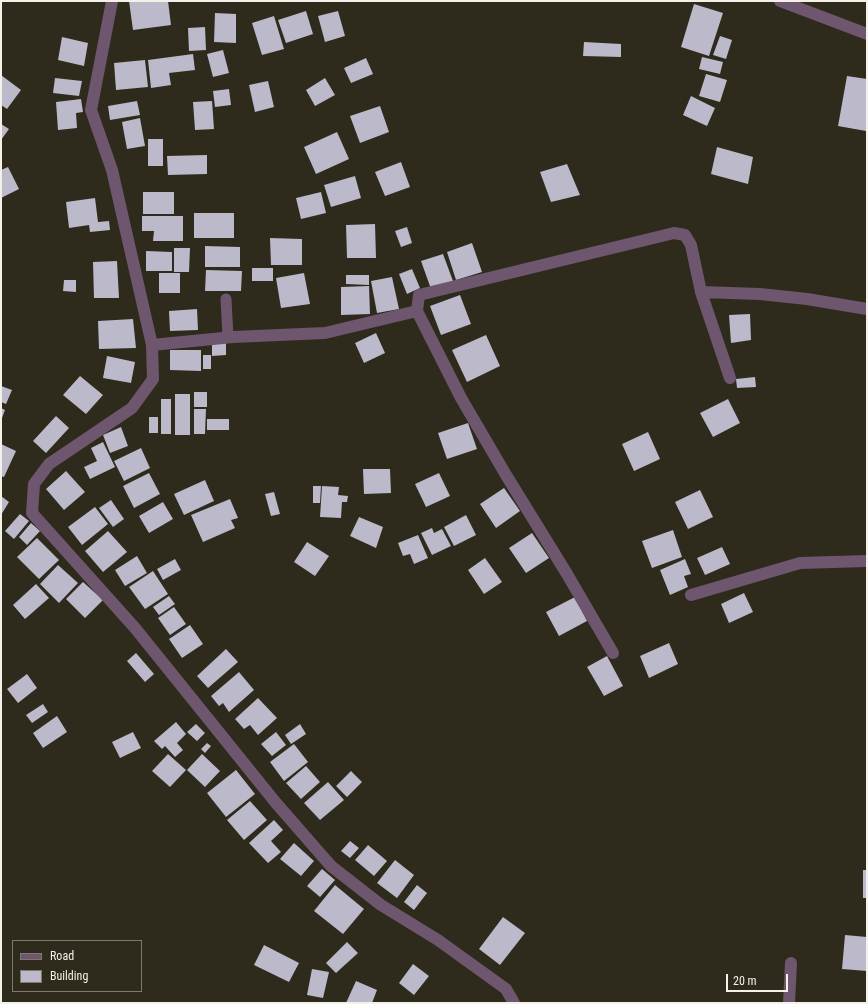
<!DOCTYPE html>
<style>
body{margin:0}
#map{position:relative;width:868px;height:1004px;overflow:hidden;background:#2e2a1c;font-family:"Roboto Condensed",sans-serif}
canvas{display:block}
.frame{position:absolute;inset:0;border:2px solid #f3f1e8;pointer-events:none}
.legend{position:absolute;left:12px;top:940px;width:130px;height:52px;box-sizing:border-box;background:#2e2a1c;border:1px solid #7d7a6e;margin:0;padding:5px 7px;list-style:none;font-size:12px;color:#f3f1e8}
.legend li{display:flex;align-items:center;gap:8px;height:20px}
.legend b{width:20px;border:1px solid #7d7a6e}
.scale{position:absolute;left:726px;top:974px;width:62px;height:18px;box-sizing:border-box;border:2px solid #f3f1e8;border-top:0;padding-left:5px;font-size:12px;line-height:14px;white-space:nowrap;color:#f3f1e8;-webkit-text-stroke:3px #2e2a1c;paint-order:stroke}
</style>
<div id="map">
<canvas width="868" height="1004"></canvas>
<div class="frame"></div>
<ul class="legend">
<li><b style="height:5px;background:#6e566e"></b>Road</li>
<li><b style="height:11px;background:#bbb9ca"></b>Building</li>
</ul>
<div class="scale">20 m</div>
</div>
<script>
const ctx = document.querySelector('canvas').getContext('2d');
ctx.lineJoin = 'round';
function paint(path, color) { ctx.fillStyle = color; ctx.fill(path, 'evenodd'); }
const poly = rows => new Path2D(rows.map(r => 'M' + r).join(''));
function strokePath(path, color, width, dash) { ctx.strokeStyle = color; ctx.lineWidth = width; ctx.lineCap = dash ? 'butt' : 'round'; ctx.setLineDash(dash || []); ctx.stroke(path); }
paint(poly([
 [129,1,168,1,171,25,133,30],
 [694,4,723,13,709,56,681,47],
 [306,11,313,34,286,43,278,20],
 [338,11,345,36,325,42,318,16],
 [215,13,236,14,236,43,214,42],
 [274,16,284,49,262,55,252,23],
 [205,27,206,50,189,51,188,28],
 [720,36,732,40,726,59,713,55],
 [62,37,88,43,84,66,58,60],
 [584,42,621,44,621,57,583,56],
 [223,50,229,73,213,77,207,54],
 [193,54,195,70,169,73,171,85,151,88,148,60],
 [702,57,723,62,720,74,699,69],
 [366,58,373,74,351,83,344,68],
 [145,60,148,87,116,90,114,63],
 [706,74,727,80,720,102,699,96],
 [1,75,21,90,7,109,1,105],
 [847,76,867,79,866,131,838,126],
 [55,78,82,81,79,96,53,93],
 [325,78,335,95,315,106,306,90],
 [268,81,274,107,255,112,249,85],
 [229,89,231,105,215,107,213,91],
 [691,96,715,108,707,126,683,115],
 [81,99,83,112,76,113,77,128,58,130,56,102],
 [137,101,140,115,110,120,108,106],
 [212,101,214,129,195,130,193,102],
 [380,106,389,132,360,143,350,116],
 [140,118,145,146,127,149,122,122],
 [1,124,9,129,1,140],
 [337,132,349,159,316,174,304,147],
 [148,139,163,139,163,166,148,166],
 [717,147,753,157,748,184,711,174],
 [207,155,207,174,168,175,167,156],
 [401,162,410,187,385,196,375,172],
 [567,164,580,195,551,202,540,172],
 [8,167,19,189,1,198,1,170],
 [355,176,361,198,331,207,324,185],
 [143,192,174,192,174,214,143,214],
 [321,192,326,213,301,219,296,198],
 [95,198,98,222,109,221,110,230,90,232,89,225,69,228,66,202],
 [194,213,234,213,234,238,194,238],
 [142,216,183,216,183,241,153,241,154,231,142,231],
 [375,224,376,258,347,258,346,225],
 [407,227,412,243,401,247,395,231],
 [270,238,302,239,302,265,271,265],
 [472,243,482,272,456,280,447,252],
 [205,246,240,247,240,267,205,267],
 [174,248,190,248,189,272,174,272],
 [146,251,172,252,172,271,146,271],
 [443,254,453,281,431,289,421,261],
 [117,261,119,298,94,298,93,262],
 [252,268,273,268,273,281,252,281],
 [412,269,420,288,407,294,399,274],
 [206,270,242,271,241,291,205,291],
 [159,273,180,273,180,293,159,293],
 [304,273,310,304,281,308,276,278],
 [346,275,369,275,369,285,346,284],
 [392,277,399,309,377,313,371,281],
 [64,280,76,280,76,292,63,291],
 [369,286,370,314,341,315,341,287],
 [460,295,471,324,441,335,430,306],
 [197,309,198,330,170,331,169,311],
 [750,314,751,340,731,343,729,315],
 [133,319,136,348,99,349,98,321],
 [376,333,385,353,364,363,355,343],
 [486,335,500,366,467,382,452,350],
 [212,343,226,343,226,355,212,356],
 [170,350,201,350,201,371,170,370],
 [203,355,211,355,211,369,203,369],
 [107,356,135,362,131,383,103,378],
 [80,376,103,395,86,414,63,395],
 [755,377,756,387,737,388,736,379],
 [1,386,12,390,6,404,1,402],
 [194,392,207,392,207,407,194,407],
 [175,394,190,394,190,435,175,435],
 [161,399,171,399,171,434,161,434],
 [728,399,740,423,713,437,700,413],
 [1,408,5,410,2,418,1,418],
 [194,409,206,409,205,434,194,434],
 [56,416,69,428,46,453,33,441],
 [149,417,158,417,158,433,149,433],
 [207,419,229,419,229,430,207,430],
 [468,423,477,449,447,459,438,433],
 [121,427,128,446,110,453,103,435],
 [648,432,660,459,634,471,622,444],
 [103,442,115,467,90,479,84,467,97,461,91,448],
 [1,444,16,451,4,477,1,476],
 [141,448,150,468,124,481,114,461],
 [363,469,390,469,391,493,364,494],
 [66,471,85,492,64,510,46,489],
 [149,473,160,494,134,508,123,486],
 [439,473,450,496,426,507,415,484],
 [205,480,214,501,184,515,174,494],
 [313,486,321,486,320,503,313,503],
 [322,486,339,487,338,495,348,496,347,502,342,502,341,518,320,517],
 [504,488,520,511,496,528,480,504],
 [700,490,713,517,688,529,675,502],
 [274,492,280,514,271,516,265,494],
 [1,496,9,502,1,515],
 [230,499,238,518,231,520,235,528,203,542,191,515],
 [111,500,124,519,113,527,99,508],
 [163,502,173,519,149,533,139,516],
 [95,507,108,524,82,545,68,527],
 [20,514,29,521,14,539,5,531],
 [466,515,476,535,454,546,444,527],
 [359,517,383,527,376,548,350,536],
 [31,523,40,531,27,545,19,537],
 [432,528,434,533,442,529,451,546,432,555,421,533],
 [673,530,682,557,652,568,642,541],
 [108,531,127,552,103,572,85,551],
 [532,533,549,558,526,573,509,548],
 [418,535,428,558,414,564,410,554,403,556,398,543],
 [37,538,59,560,39,579,17,557],
 [307,542,329,556,315,576,294,562],
 [722,547,730,564,705,575,697,558],
 [137,556,147,573,125,586,115,570],
 [485,558,502,582,484,594,468,570],
 [175,559,181,570,163,580,157,569],
 [685,559,691,574,684,576,688,587,670,595,660,570],
 [58,565,78,583,59,603,40,584],
 [153,571,168,594,145,609,129,587],
 [83,582,103,600,85,618,66,599],
 [36,584,49,598,25,619,13,605],
 [744,593,753,612,729,623,721,604],
 [169,596,175,604,159,615,153,607],
 [575,597,587,621,559,636,546,612],
 [174,607,186,624,170,635,158,618],
 [190,625,203,644,182,658,169,639],
 [669,643,678,664,649,678,640,656],
 [226,649,238,662,208,688,197,676],
 [136,653,154,674,145,682,127,661],
 [607,656,623,686,604,696,587,667],
 [239,672,254,690,229,712,223,703,219,706,211,696],
 [27,674,37,688,18,703,7,689],
 [258,698,277,718,258,735,250,725,244,729,235,719],
 [43,704,48,712,32,723,26,715],
 [57,716,67,732,43,748,33,733],
 [176,722,186,734,177,743,183,750,175,757,165,746,162,749,154,741],
 [196,724,205,733,197,741,187,732],
 [300,724,306,734,291,744,285,735],
 [133,732,141,748,120,758,112,742],
 [276,732,286,745,272,756,261,744],
 [207,743,211,746,205,753,201,749],
 [294,744,308,762,284,781,270,762],
 [168,754,186,770,170,787,152,771],
 [202,754,220,771,205,787,187,770],
 [306,766,320,782,301,799,286,783],
 [236,770,255,794,226,817,207,793],
 [351,771,362,782,347,797,336,786],
 [328,782,344,800,320,820,304,803],
 [250,801,267,820,244,840,227,820],
 [274,820,283,830,271,841,281,852,268,863,249,843],
 [350,841,359,848,350,858,341,851],
 [294,843,314,861,301,876,280,859],
 [368,845,387,861,374,876,355,860],
 [395,860,414,875,397,898,377,883],
 [322,869,335,880,320,897,307,886],
 [863,870,867,870,867,898,863,898],
 [335,885,364,909,343,934,314,911],
 [417,885,427,893,414,910,404,902],
 [503,917,525,933,500,965,479,949],
 [845,935,867,937,867,971,842,969],
 [347,942,358,953,336,973,326,963],
 [264,945,299,963,289,982,254,965],
 [413,964,429,976,414,995,399,983],
 [312,969,329,972,323,998,307,995],
 [356,981,377,990,372,1003,346,1003]
]), '#bbb9ca');
strokePath(poly([
 [226,299,228,337]
]), '#6e566e', 11);
strokePath(poly([
 [112,1,91,110,112,170,152,345,153,379,132,408,49,464,34,484,32,513,135,628,276,803,331,866,381,905,438,940,506,989,514,1003],
 [780,1,867,34],
 [701,292,730,378],
 [417,311,419,295,674,233,685,235,691,245,701,292,760,294,807,299,867,309],
 [152,345,233,337,325,333,417,311,461,398,506,475,567,574,613,653],
 [691,595,800,563,867,561],
 [789,1003,791,963]
]), '#6e566e', 12);
</script>
